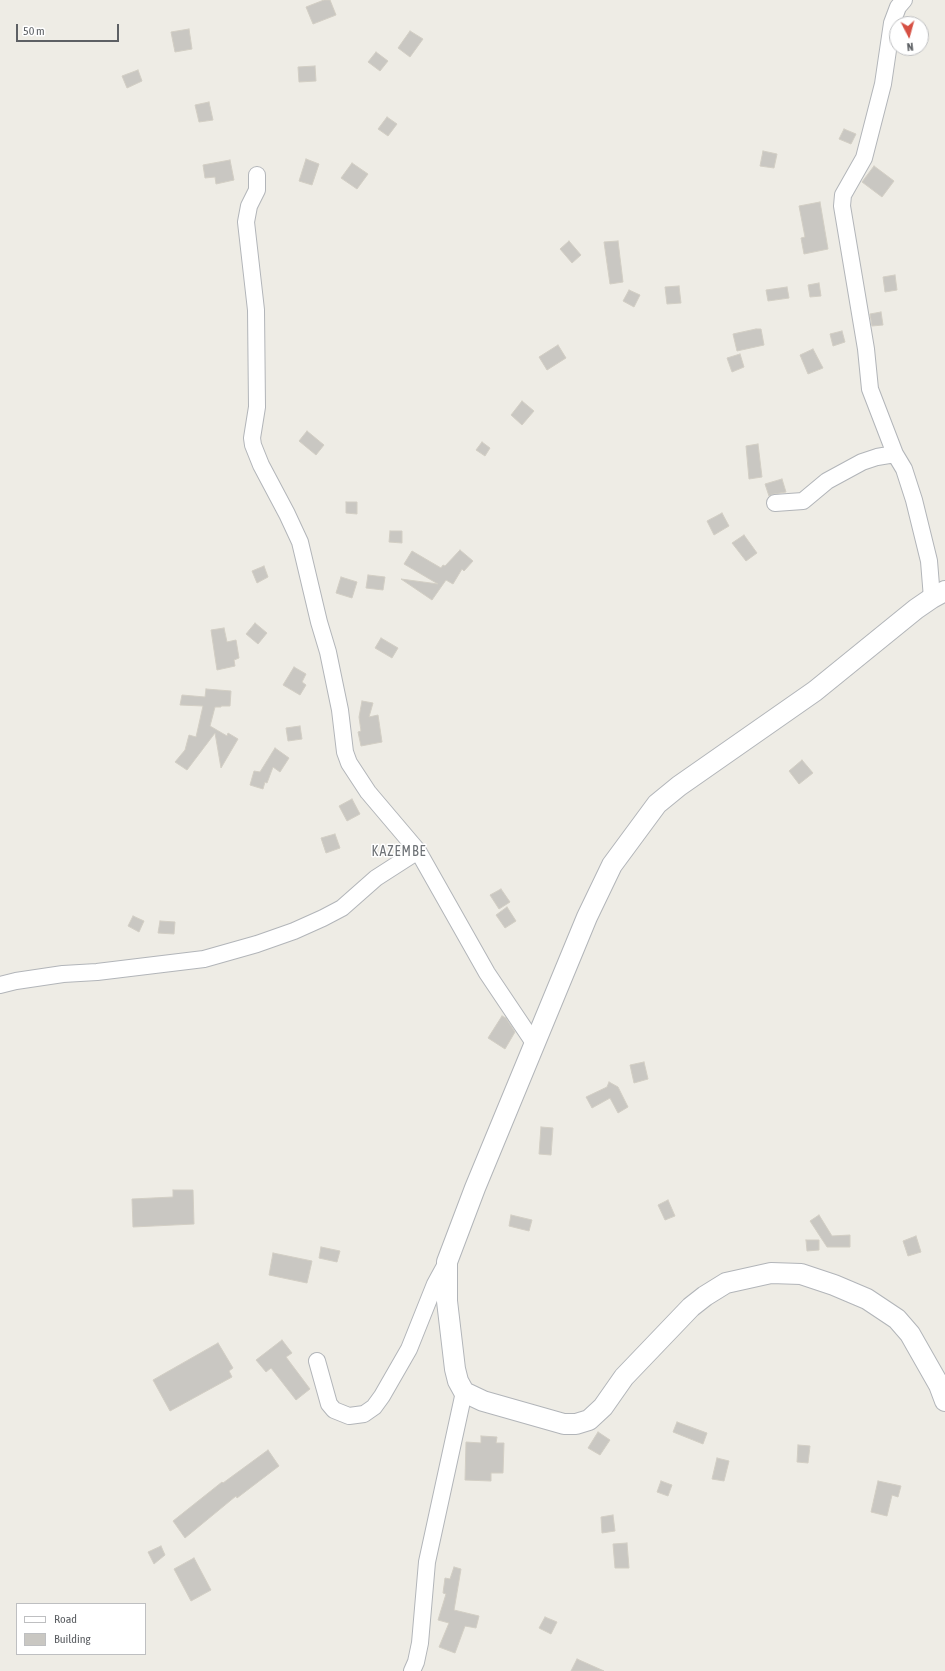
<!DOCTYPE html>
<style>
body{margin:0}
#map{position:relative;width:945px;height:1671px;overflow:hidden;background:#eeece5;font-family:"Asap Condensed",sans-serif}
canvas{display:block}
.legend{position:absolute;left:16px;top:1603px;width:130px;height:52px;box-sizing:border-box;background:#fff;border:1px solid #bebfc1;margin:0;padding:5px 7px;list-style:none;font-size:12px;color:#5d6064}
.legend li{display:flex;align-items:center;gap:8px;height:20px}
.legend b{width:20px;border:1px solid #bebfc1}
.north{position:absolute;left:889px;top:16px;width:40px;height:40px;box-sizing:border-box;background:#fff;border:1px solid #bebfc1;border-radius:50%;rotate:174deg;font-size:11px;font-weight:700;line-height:16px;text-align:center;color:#5d6064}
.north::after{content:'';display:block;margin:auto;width:14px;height:18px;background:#d65043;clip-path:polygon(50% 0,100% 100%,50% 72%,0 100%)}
.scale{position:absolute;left:16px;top:24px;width:103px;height:18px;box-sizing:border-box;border:2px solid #5d6064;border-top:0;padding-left:5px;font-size:12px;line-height:14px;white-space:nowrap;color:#5d6064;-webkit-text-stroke:3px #fff;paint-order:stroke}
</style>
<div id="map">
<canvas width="945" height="1671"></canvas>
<ul class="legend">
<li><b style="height:5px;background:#fff"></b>Road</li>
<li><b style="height:11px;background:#c9c7c2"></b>Building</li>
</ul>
<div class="north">N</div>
<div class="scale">50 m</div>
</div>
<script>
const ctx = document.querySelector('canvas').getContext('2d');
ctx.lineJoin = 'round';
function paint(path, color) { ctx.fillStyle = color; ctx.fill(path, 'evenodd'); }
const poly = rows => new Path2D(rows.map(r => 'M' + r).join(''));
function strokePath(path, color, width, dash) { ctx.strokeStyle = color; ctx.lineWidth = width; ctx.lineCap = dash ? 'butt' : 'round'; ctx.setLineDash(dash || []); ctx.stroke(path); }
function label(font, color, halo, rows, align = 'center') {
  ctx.font = font + ' "Asap Condensed",sans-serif'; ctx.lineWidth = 3; ctx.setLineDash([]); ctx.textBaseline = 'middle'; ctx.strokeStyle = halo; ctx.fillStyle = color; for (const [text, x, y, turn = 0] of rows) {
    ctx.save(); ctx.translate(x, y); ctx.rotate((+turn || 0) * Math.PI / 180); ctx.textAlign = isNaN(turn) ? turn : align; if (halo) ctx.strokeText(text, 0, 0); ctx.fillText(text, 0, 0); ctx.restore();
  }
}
const building = poly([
 [324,0,330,0,336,15,313,24,306,7,324,0],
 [189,29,192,49,175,52,171,32,189,29],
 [410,31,423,39,410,57,398,48,410,31],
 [376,52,388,61,380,71,368,62,376,52],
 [315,66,316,81,299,82,298,67,315,66],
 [138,70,142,81,127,88,122,76,138,70],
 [209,102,213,120,199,122,195,105,209,102],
 [387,117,397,124,388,136,378,129,387,117],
 [844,129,856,134,851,144,839,139,844,129],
 [763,151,777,154,774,168,760,166,763,151],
 [306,159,319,164,312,185,299,181,306,159],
 [230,160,234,180,216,184,215,177,205,178,203,165,230,160],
 [352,163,368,174,357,189,341,178,352,163],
 [874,166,894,181,882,197,862,182,874,166],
 [820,202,828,249,804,254,801,238,805,237,799,206,820,202],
 [569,241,581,255,572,263,560,249,569,241],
 [618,241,623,282,610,284,604,242,618,241],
 [895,275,897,290,885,292,883,277,895,275],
 [819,283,821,296,810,297,808,285,819,283],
 [679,286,681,303,667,304,665,287,679,286],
 [787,287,789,298,768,301,766,290,787,287],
 [629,290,640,295,634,307,623,301,629,290],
 [881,312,883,325,872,326,870,314,881,312],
 [756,329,761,329,764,345,737,351,733,334,756,329],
 [842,331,845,342,833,346,830,334,842,331],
 [558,345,566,358,547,370,539,357,558,345],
 [813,349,823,368,808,374,800,355,813,349],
 [740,354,744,367,732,372,727,358,740,354],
 [522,401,534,411,522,425,511,415,522,401],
 [307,431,324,445,316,455,299,441,307,431],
 [482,442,490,448,485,456,476,450,482,442],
 [758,444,762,477,749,479,746,446,758,444],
 [782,479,786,492,774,494,769,496,765,484,782,479],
 [346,502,357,502,357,514,346,513,346,502],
 [722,513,729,526,714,535,707,521,722,513],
 [390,531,402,531,402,543,389,542,390,531],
 [744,535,757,553,746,561,732,543,744,535],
 [460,550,473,561,464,571,462,569,453,584,446,580,432,600,401,579,438,584,404,564,412,551,441,568,443,565,445,566,460,550],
 [264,566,268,577,257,583,252,571,264,566],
 [368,575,385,577,383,590,366,588,368,575],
 [341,577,357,582,352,598,336,593,341,577],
 [255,623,267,633,258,644,246,634,255,623],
 [224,628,227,642,236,640,239,658,234,660,235,666,217,670,211,630,224,628],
 [381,638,398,648,392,658,375,648,381,638],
 [294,667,306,674,302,682,306,685,300,695,283,685,294,667],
 [206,689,231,691,230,706,221,706,221,707,215,707,210,726,227,736,228,733,238,739,221,768,215,733,187,770,175,762,185,750,189,735,196,737,203,706,180,705,182,695,205,697,206,689],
 [362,701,373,703,369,717,378,715,382,742,361,746,358,732,361,731,359,717,362,701],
 [300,726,302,739,288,741,286,728,300,726],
 [275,748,289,758,280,772,273,767,267,783,265,782,263,789,250,785,254,771,260,772,275,748],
 [802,760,813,773,799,784,789,771,802,760],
 [352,799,360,814,347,821,339,806,352,799],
 [335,834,340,848,326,853,321,838,335,834],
 [501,889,510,902,499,909,490,895,501,889],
 [507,907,516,921,505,928,496,915,507,907],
 [133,916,144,921,139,932,128,926,133,916],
 [160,921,175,922,174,934,158,933,160,921],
 [502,1016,506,1018,515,1032,505,1049,488,1038,502,1016],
 [644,1062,648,1079,634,1083,630,1065,644,1062],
 [609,1082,618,1087,628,1107,618,1113,610,1098,592,1108,586,1097,607,1087,609,1082],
 [541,1127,553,1128,551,1155,539,1154,541,1127],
 [173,1190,193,1190,194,1224,133,1227,132,1199,173,1197,173,1190],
 [668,1200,675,1216,665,1220,658,1205,668,1200],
 [511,1215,532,1220,529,1231,509,1226,511,1215],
 [819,1215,832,1236,850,1235,850,1247,827,1247,810,1221,819,1215],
 [916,1236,921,1252,908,1256,903,1241,916,1236],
 [806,1240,819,1240,819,1250,807,1251,806,1240],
 [321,1247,340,1251,337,1262,319,1258,321,1247],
 [273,1253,312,1261,307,1283,269,1275,273,1253],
 [282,1340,292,1353,286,1357,310,1389,296,1400,271,1368,266,1372,256,1360,282,1340],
 [218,1343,233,1368,229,1371,232,1377,170,1411,153,1380,218,1343],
 [677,1422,707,1433,703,1444,673,1432,677,1422],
 [598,1432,610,1440,600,1455,588,1448,598,1432],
 [481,1436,497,1437,496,1443,504,1443,503,1473,491,1473,491,1481,465,1480,466,1442,481,1443,481,1436],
 [798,1445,810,1446,808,1463,797,1462,798,1445],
 [268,1450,279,1466,237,1498,236,1496,185,1538,173,1521,222,1482,223,1483,268,1450],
 [717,1458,729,1461,724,1481,712,1479,717,1458],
 [661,1481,672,1485,668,1496,657,1492,661,1481],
 [878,1481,901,1486,898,1497,892,1495,887,1516,871,1512,878,1481],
 [613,1515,615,1531,602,1533,601,1517,613,1515],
 [627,1543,629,1568,615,1568,613,1544,627,1543],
 [161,1546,165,1555,154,1564,148,1552,161,1546],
 [194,1558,211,1590,191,1601,174,1569,194,1558],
 [454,1567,461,1569,454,1610,479,1616,476,1628,465,1626,455,1653,439,1647,449,1623,438,1620,446,1594,443,1593,445,1578,450,1579,454,1567],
 [545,1617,557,1622,551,1634,539,1628,545,1617],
 [577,1659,604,1671,571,1671,577,1659]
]);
paint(building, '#c9c7c2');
strokePath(building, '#d2cec4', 1);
const minor = poly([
 [257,175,257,190,249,206,246,222,256,310,257,407,252,438,253,445,261,465,287,514,300,542,319,622,328,652,340,710,345,752,349,763,368,792,418,851,487,973,534,1043],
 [895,454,870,389,866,349,842,206,843,195,864,158,883,84,892,23,898,7,904,0],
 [775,503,803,501,827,481,862,462,877,457,895,454,904,469,914,500,929,561,932,598],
 [0,985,16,981,63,974,97,972,204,959,257,944,294,931,323,918,342,908,376,878,418,851],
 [317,1361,329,1404,334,1410,349,1416,364,1414,374,1407,382,1396,409,1349,435,1284,447,1262],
 [412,1671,416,1662,420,1643,427,1562,464,1392]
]);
const tertiary = poly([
 [945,591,932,598,916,609,815,691,679,786,657,804,612,865,587,917,475,1188,447,1262,447,1301,455,1369,458,1381,464,1392,483,1401,564,1424,576,1424,589,1420,603,1407,624,1377,691,1307,705,1296,726,1283,771,1273,801,1274,834,1285,867,1299,897,1319,910,1334,939,1385,945,1401]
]);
strokePath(minor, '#b2b5b9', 18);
strokePath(tertiary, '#b2b5b9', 22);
strokePath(minor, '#fff', 16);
strokePath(tertiary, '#fff', 20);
ctx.letterSpacing = '1px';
label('14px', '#6e7276', '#fff', [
 ["KAZEMBE",399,852]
]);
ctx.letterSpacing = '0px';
</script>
